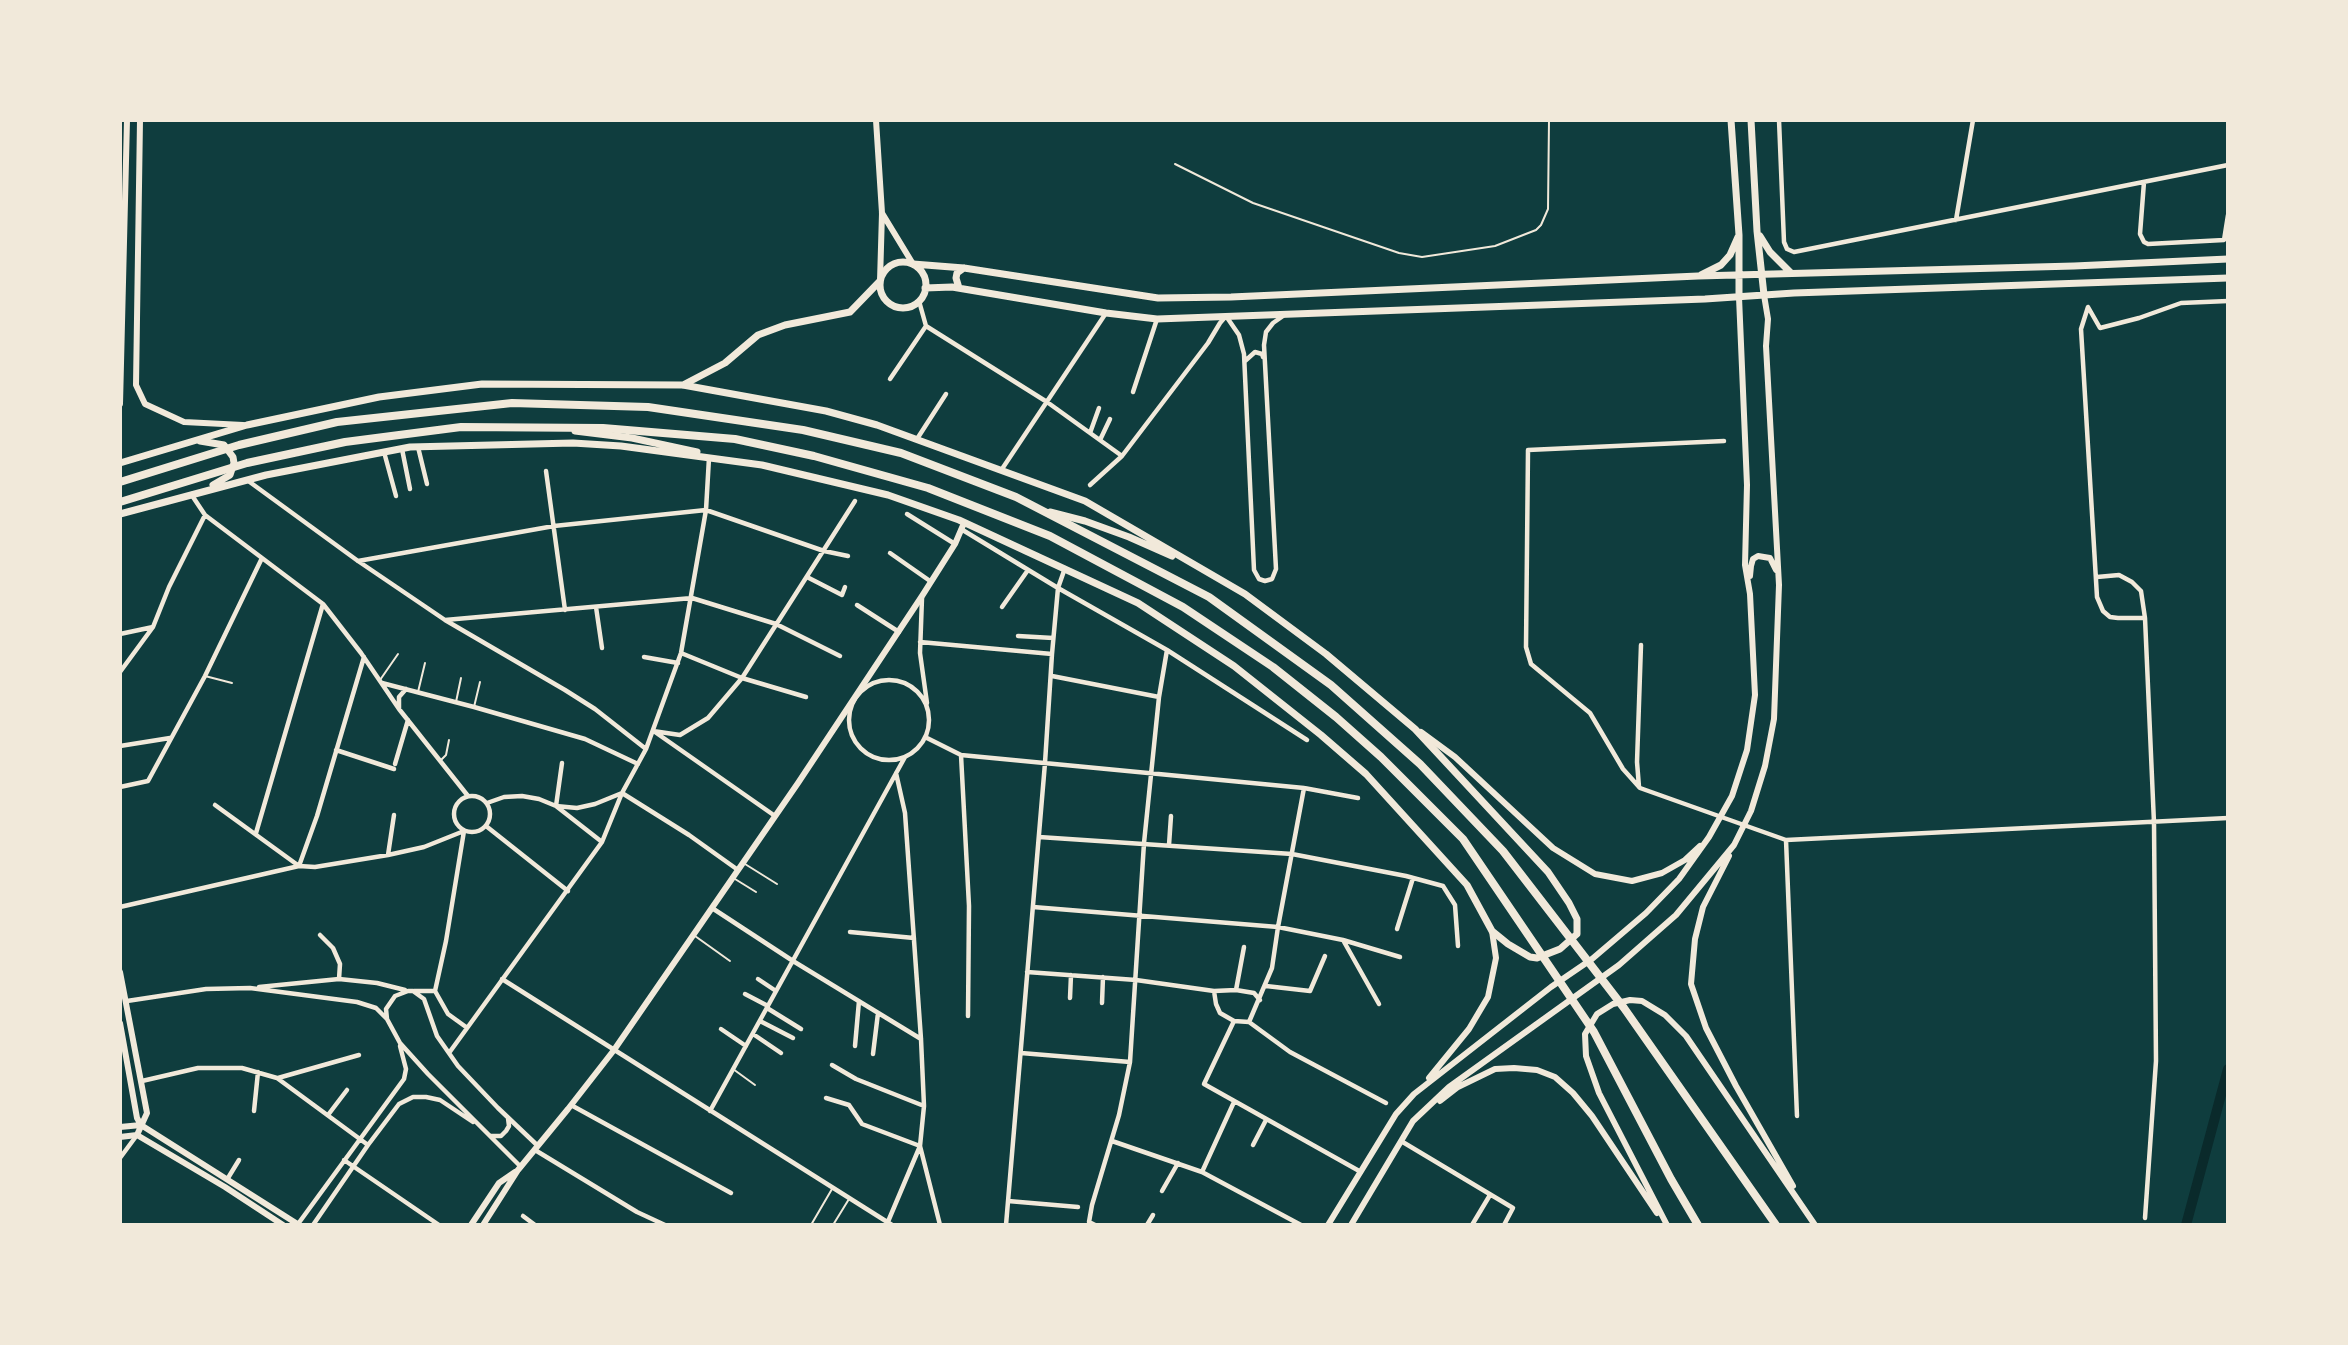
<!DOCTYPE html>
<style>
body{margin:0}
#map{position:relative;width:2348px;height:1345px;overflow:hidden;background:#0f3d3e;font-family:"Exo 2",sans-serif}
canvas{display:block}
.frame{position:absolute;inset:0;border:122px solid #f1e9da;pointer-events:none}
</style>
<div id="map">
<canvas width="2348" height="1345"></canvas>
<div class="frame"></div>
</div>
<script>
const ctx = document.querySelector('canvas').getContext('2d');
ctx.lineJoin = 'round';
const poly = rows => new Path2D(rows.map(r => 'M' + r).join(''));
function strokePath(path, color, width, dash) { ctx.strokeStyle = color; ctx.lineWidth = width; ctx.lineCap = dash ? 'butt' : 'round'; ctx.setLineDash(dash || []); ctx.stroke(path); }
strokePath(poly([
 [2186,1225,2228,1069]
]), '#0a2a2b', 10);
strokePath(poly([
 [1175,164,1253,203,1399,253,1422,257,1495,246,1536,230,1541,225,1548,209,1549,120],
 [205,676,232,683],
 [380,680,398,654],
 [418,692,425,663],
 [456,702,461,678],
 [474,707,480,682],
 [440,761,446,755,449,740],
 [745,864,777,884],
 [735,879,756,892],
 [695,936,730,961],
 [733,1069,755,1085],
 [811,1225,832,1189],
 [833,1225,849,1199]
]), '#f1e9da', 2);
strokePath(poly([
 [1779,120,1784,242,1787,249,1794,252,2228,165],
 [2144,182,2140,234,2144,242,2148,244,2224,240,2228,215],
 [1956,220,1973,120],
 [919,301,926,326],
 [926,326,1047,402,1122,456],
 [1245,361,1255,352,1262,354,1263,357],
 [890,379,926,326],
 [1133,392,1157,319],
 [1090,433,1099,408],
 [917,439,946,394],
 [1100,440,1110,419],
 [1724,441,1528,450,1526,647,1531,664,1590,713,1623,769,1640,788,1786,840,2228,818],
 [418,447,427,484],
 [402,449,410,489],
 [384,452,396,496],
 [1002,469,1106,313],
 [546,471,565,610],
 [247,480,358,561,445,620,565,690,595,709,646,749],
 [1090,485,1122,456,1208,343,1220,323,1226,316,1239,335,1244,354,1254,570,1259,579,1265,581,1272,579,1276,569,1264,345,1266,332,1273,323,1283,316],
 [191,494,205,515,323,604,361,653,399,709,468,796],
 [907,514,955,544],
 [961,529,1058,588,1167,650,1307,740],
 [890,553,930,581],
 [358,561,554,526,706,510,824,551,848,556],
 [807,577,842,595,845,587],
 [2097,577,2119,575,2132,582,2141,591,2145,618],
 [922,598,920,653,927,703],
 [857,605,899,632],
 [596,607,602,648],
 [1002,607,1028,570],
 [445,620,692,598,776,624,840,656],
 [120,634,153,627],
 [1018,636,1053,638],
 [920,642,1052,654],
 [681,653,742,678,806,697],
 [644,657,678,663],
 [120,672,153,627,169,587,205,515],
 [1052,676,1159,697],
 '849 720a40 40 0 1 1 80 0a40 40 0 1 1-80 0Z',
 [382,683,474,707,585,739,638,764],
 [399,709,399,697,406,689],
 [653,731,680,735,708,718,742,678,855,501],
 [655,732,775,816],
 [925,737,961,755,1304,788,1358,798],
 [120,746,170,738],
 [336,750,394,769],
 [961,755,969,906,968,1016],
 [562,763,556,806,577,808,595,804,622,793,689,835,738,870],
 [395,764,408,720],
 [896,773,905,813,921,1039,924,1106,920,1146,940,1225],
 [120,787,148,781,205,676,262,558],
 [1639,787,1637,762,1641,645],
 '454 814a18 18 0 1 1 36 0a18 18 0 1 1-36 0Z',
 [487,803,504,797,522,796,539,799,556,806,602,842],
 [215,805,299,866],
 [486,826,568,891],
 [256,833,323,604],
 [1039,837,1292,854,1406,876,1443,886,1455,905,1458,946],
 [1786,840,1797,1116],
 [1169,845,1171,816],
 [388,855,394,815],
 [299,866,317,816,364,657],
 [120,907,299,866,315,867,388,855,424,847,464,831],
 [1033,907,1278,927,1343,940,1400,957],
 [712,908,793,961,921,1039],
 [1397,929,1413,878],
 [850,932,914,938],
 [320,935,333,948,340,964,339,979],
 [1343,940,1379,1004],
 [1027,972,1136,980,1214,991,1236,990,1254,993,1260,1000],
 [502,979,892,1225],
 [758,979,776,991],
 [1266,986,1310,991,1325,956],
 [259,987,339,979,377,983,405,990],
 [1236,990,1244,947],
 [414,991,435,991,446,941,464,831],
 [435,991,448,1014,466,1027],
 [1214,991,1216,1004,1220,1013,1234,1021,1249,1022,1272,968,1278,927,1304,788],
 [745,994,768,1006],
 [1070,998,1071,975],
 [127,1001,206,989,250,988,357,1002,376,1008,387,1019],
 [1102,1003,1103,977],
 [767,1008,801,1029],
 [760,1021,793,1038],
 [1234,1021,1204,1084,1361,1172],
 [1249,1022,1290,1052,1386,1103],
 [721,1029,746,1046],
 [753,1034,781,1053],
 [855,1046,859,1001],
 [449,1053,602,842,622,793,646,749,681,653,706,510,709,458],
 [1021,1053,1130,1062],
 [873,1054,878,1013],
 [832,1065,856,1079,924,1106],
 [278,1078,359,1055],
 [142,1081,198,1068,242,1068,277,1078,368,1145],
 [826,1098,849,1105,862,1124,920,1146],
 [571,1105,731,1193],
 [254,1111,258,1072],
 [710,1111,905,757],
 [328,1115,347,1090],
 [491,1136,501,1136,506,1131,509,1126,508,1118],
 [1112,1141,1202,1172,1301,1225],
 [1401,1141,1513,1208,1504,1225],
 [1253,1145,1266,1120],
 [535,1150,637,1212,665,1225],
 [120,1158,137,1135],
 [344,1160,439,1225],
 [521,1167,428,1074,400,1043,387,1019,386,1009,395,996,408,991,413,991,424,999,437,1036,458,1066,498,1108,538,1146],
 [1202,1172,1234,1102],
 [228,1178,239,1160],
 [1162,1191,1178,1163],
 [1008,1201,1078,1207],
 [523,1216,535,1225],
 [2145,1218,2156,1061,2154,823,2145,618,2118,618,2110,617,2103,611,2097,597,2081,329,2088,307,2100,328,2139,318,2181,303,2228,301],
 [298,1224,404,1079,406,1069,400,1046],
 [887,1224,920,1146],
 [313,1225,368,1145,399,1104,413,1097,426,1097,440,1100,473,1122],
 [1006,1225,1045,763,1052,654,1058,588,1065,568],
 [1095,1225,1089,1222,1092,1205,1119,1115,1130,1062,1144,843,1159,697,1167,650],
 [1147,1225,1153,1215],
 [1472,1225,1490,1195]
]), '#f1e9da', 4.5);
strokePath(poly([
 [140,120,136,385,145,404,184,422,243,425],
 [876,120,882,213,880,281],
 [882,213,913,264],
 [120,404,127,120],
 [1750,576,1751,566,1753,559,1758,556,1770,558,1776,570],
 [1421,732,1455,757,1553,848,1595,874,1632,881,1662,873,1685,860,1700,846],
 [1729,856,1703,907,1695,939,1691,984,1706,1028,1736,1086,1793,1186],
 [120,972,147,1113,137,1135],
 [120,1023,137,1118,141,1125,299,1225],
 [1429,1078,1469,1029,1488,997,1496,958,1492,931],
 [1440,1101,1458,1087,1495,1069,1514,1068,1537,1070,1555,1077,1573,1093,1592,1116,1657,1213],
 [120,1127,141,1125],
 [137,1135,225,1187,283,1225],
 [120,1137,137,1135],
 [471,1225,499,1183,515,1172],
 [483,1225,518,1170,568,1109,614,1050,798,783,922,596,955,544,964,523],
 [1328,1225,1396,1114,1414,1094,1551,987,1592,959,1646,913,1679,879,1709,837,1732,796,1747,750,1755,695,1750,594,1745,565,1747,485,1739,297],
 [1351,1225,1413,1121,1449,1087,1619,965,1676,915,1734,845,1751,811,1765,766,1774,719,1779,585,1766,346,1768,319,1764,295],
 [1667,1225,1599,1093,1586,1056,1585,1034,1597,1014,1613,1004,1630,1000,1642,1001,1665,1015,1686,1036,1815,1225]
]), '#f1e9da', 6);
strokePath(poly([
 [1731,120,1739,235,1739,297],
 [1751,120,1757,231,1764,295],
 [1760,236,1770,252,1791,273],
 '880 285a23 23 0 1 1 46 0a23 23 0 1 1-46 0Z',
 [913,264,964,268,1158,298,1231,297,1698,276,2074,266,2228,259],
 [1701,275,1721,265,1730,255,1738,237],
 [925,288,952,287,1106,313,1157,319,1705,299,1794,293,2228,278],
 [959,288,956,278,957,273,964,268],
 [683,385,725,363,758,335,785,325,850,312,880,281],
 [575,431,632,438,697,452],
 [200,441,224,445,233,457,234,463,230,475,213,485],
 [120,463,247,425,379,397,482,384,683,385,826,411,877,425,1085,501,1245,594,1326,654,1415,729,1548,872,1569,903,1577,919,1577,934,1560,949,1537,958,1530,957,1508,944,1492,931,1467,885,1366,774,1321,735,1234,666,1138,603,959,520,888,495,762,465,621,446,573,443,410,447,266,475,120,514],
 [1050,512,1085,521,1129,537,1172,556]
]), '#f1e9da', 7);
strokePath(poly([
 [120,482,239,445,337,422,512,403,648,407,803,430,901,453,1016,497,1209,597,1331,685,1420,764,1503,851,1624,1008,1776,1225],
 [120,502,247,463,345,442,461,427,603,428,735,439,814,456,928,488,1050,536,1183,607,1273,667,1336,717,1381,757,1463,839,1594,1032,1671,1179,1698,1225]
]), '#f1e9da', 8);
</script>
